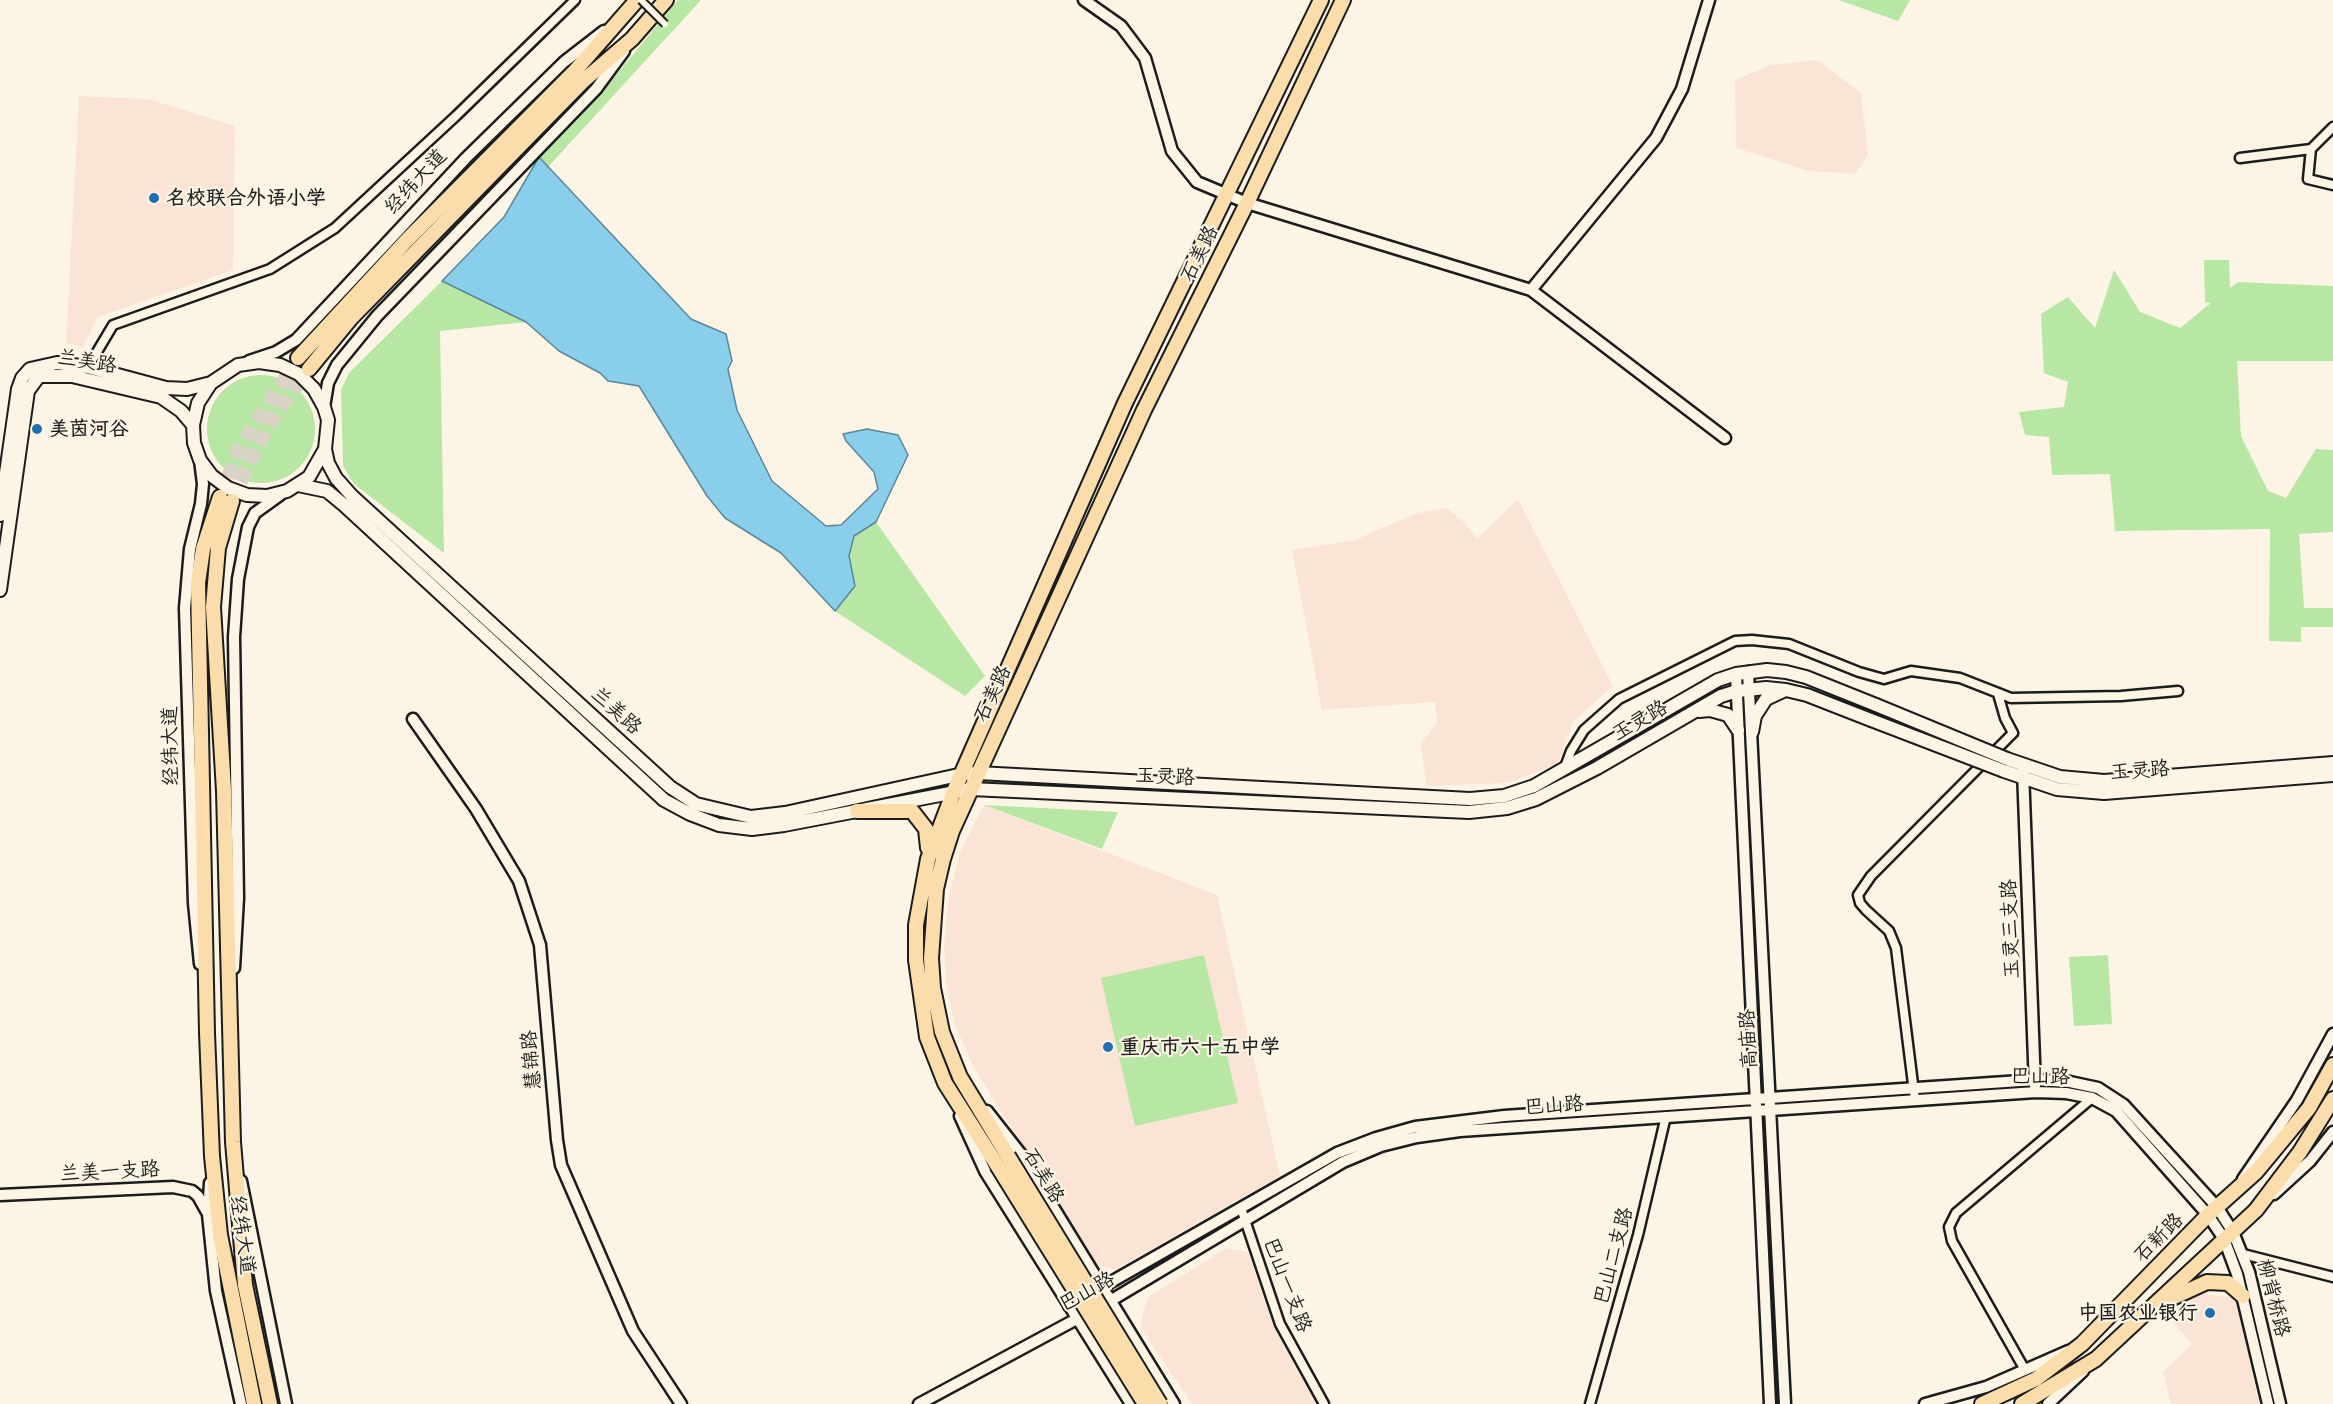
<!DOCTYPE html>
<meta charset="utf-8">
<style>
body{margin:0}
canvas{display:block;background:#fcf5e5}
</style>
<canvas width="2333" height="1404"></canvas>
<script>
const ctx = document.querySelector('canvas').getContext('2d');
ctx.lineJoin = 'round';
function paint(path, color) { ctx.fillStyle = color; ctx.fill(path, 'evenodd'); }
const poly = rows => new Path2D(rows.map(r => 'M' + r).join(''));
function strokePath(path, color, width, dash) { ctx.strokeStyle = color; ctx.lineWidth = width; ctx.lineCap = dash ? 'butt' : 'round'; ctx.setLineDash(dash || []); ctx.stroke(path); }
function label(font, color, halo, rows, align = 'center') {
  ctx.font = font + ' "Playpen Sans","LXGW WenKai TC",sans-serif'; ctx.lineWidth = 4.5; ctx.setLineDash([]); ctx.textBaseline = 'middle'; ctx.strokeStyle = halo; ctx.fillStyle = color; for (const [text, x, y, turn = 0] of rows) {
    ctx.save(); ctx.translate(x, y); ctx.rotate((+turn || 0) * Math.PI / 180); ctx.textAlign = isNaN(turn) ? turn : align; if (halo) ctx.strokeText(text, 0, 0); ctx.fillText(text, 0, 0); ctx.restore();
  }
}
paint(poly([
 [1817,60,1861,93,1868,154,1855,174,1809,171,1736,148,1735,80,1771,65],
 [79,96,148,99,235,126,233,270,98,317,83,347,66,343],
 [1518,499,1613,686,1573,722,1558,764,1508,783,1426,786,1421,743,1437,722,1435,702,1322,710,1292,550,1355,540,1417,513,1447,508,1466,524,1477,539],
 [984,805,1217,895,1280,1176,1115,1270,1097,1265,974,1068,955,1025,946,983,944,944,948,901,960,852],
 [1226,1248,1248,1252,1274,1328,1316,1404,1192,1404,1140,1327,1147,1298],
 [2197,1293,2236,1298,2259,1404,2171,1404,2163,1372,2192,1344,2171,1320]
]), '#fbe4d6');
paint(poly([
 [678,0,701,0,548,167,539,157,603,91],
 [1839,0,1910,0,1898,21],
 [2204,260,2229,260,2230,288,2238,282,2333,286,2333,361,2237,361,2241,436,2268,491,2286,498,2316,449,2333,450,2333,532,2299,534,2304,608,2333,608,2333,627,2301,627,2301,642,2269,641,2270,529,2115,531,2110,474,2052,475,2049,437,2025,435,2019,412,2064,407,2068,382,2044,373,2041,314,2068,297,2095,328,2114,270,2140,312,2180,328,2211,303,2205,302],
 [442,281,526,322,440,331,444,553,354,484,343,466,341,390,349,373],
 '207 429a54 54 0 1 1 108 0a54 54 0 1 1-108 0Z',
 [876,522,985,676,965,696,835,611,855,586,849,556,854,536],
 [984,805,1118,812,1102,849],
 [1204,955,1238,1103,1135,1126,1101,978],
 [2108,955,2112,1024,2074,1026,2069,957]
]), '#b7e6a5');
const water = poly([
 [539,157,691,319,726,334,732,361,728,369,737,410,772,481,826,526,841,525,878,489,874,472,846,441,843,434,867,429,898,435,908,455,876,522,854,536,849,556,855,586,835,611,781,553,725,518,707,496,639,386,608,381,600,373,559,351,526,322,442,281,504,217,539,157]
]);
paint(water, '#89ceea');
strokePath(water, '#5d8798', 1.5);
strokePath(poly([
 [220,497,239,449,297,360],
 [232,501,253,455,277,412,309,369]
]), '#dad4c7', 14, [14, 7]);
const minor = poly([
 [2311,149,2308,179,2333,185],
 [2240,158,2311,149,2333,127],
 [88,367,113,325,270,269,335,228,457,115,575,0],
 [1564,770,1571,751,1584,730,1619,699,1735,641,1752,640,1789,644,1859,672,1884,679,1911,671,1960,678,2011,698,2121,696,2178,691],
 [1915,1100,1896,948,1889,931,1866,910,1860,903,1858,895,1871,876,2013,733,2005,718,1998,694],
 [1241,1208,1280,1324,1324,1404],
 [2243,1254,2333,1277],
 [2025,1370,1952,1241,1949,1227,1956,1213,2092,1098],
 [1590,1404,1638,1235,1666,1116]
]);
const tertiary = poly([
 [1084,0,1121,26,1145,58,1172,151,1197,182,1247,203,1531,290,1725,438],
 [1531,290,1656,138,1682,89,1709,0],
 [249,361,276,352,296,340,466,158,564,62,604,31],
 [324,407,328,383,337,365,377,316,596,89,624,51],
 [1748,672,1785,1404],
 [1736,674,1770,1404],
 [413,719,476,809,519,881,540,945,557,1140,561,1165,633,1331,681,1404],
 [2023,771,2035,1086],
 [200,964,194,903,185,608,190,549,201,504,203,484,200,460],
 [234,968,238,898,234,637,238,579,248,527,255,513,280,495],
 [987,1111,1020,1153,1174,1404],
 [960,1116,985,1171,1131,1404],
 [2243,1179,2297,1100,2333,1034],
 [241,1181,286,1404],
 [210,1183,208,1214,216,1291,241,1404],
 [2274,1194,2310,1161,2333,1132],
 [0,1195,173,1187,192,1191,198,1196,207,1212],
 [1069,1306,1337,1153,1376,1138,1415,1127,1504,1116,2035,1080,2070,1082,2098,1088,2124,1105,2217,1207,2233,1232,2249,1272,2280,1404],
 [919,1404,1110,1301,1343,1162,1381,1146,1417,1137,1460,1131,2036,1092,2066,1093,2092,1098,2116,1111,2208,1215,2224,1239,2237,1274,2268,1404],
 [1925,1404,1986,1387,2068,1351],
 [2048,1404,2083,1371]
]);
const secondary = poly([
 [325,449,309,477,287,491,267,496,247,495,228,488,212,476,200,460,194,443,193,425,198,403,211,383,238,365,259,362,280,365,299,374,314,389,324,407,328,420,325,449,328,463,336,478,352,496,670,787,696,804,751,817,785,813,963,774,978,773,1470,799,1504,796,1534,786,1718,680,1736,674,1767,670,1786,672,1806,677,1876,705],
 [298,485,327,491,344,505,664,800,690,814,719,825,752,829,784,825,971,789,1469,812,1507,808,1536,799,1597,768,1721,696,1737,691,1766,688,1786,690,1807,695,1871,720],
 [0,515,18,389,22,378,30,369,57,363,88,367,166,388,187,389,211,383],
 [0,590,28,391,39,376,72,376,161,397,181,411,193,425],
 [1699,711,1710,710,1728,715,1738,730],
 [1752,732,1755,716,1766,699,1783,691],
 [2007,759,2060,777,2104,781,2333,763],
 [2004,771,2057,789,2104,793,2333,775]
]);
const primary = poly([
 [298,358,406,241,574,72,637,0],
 [309,369,351,318,582,82,632,39,666,0],
 [220,497,203,549,198,583,207,1033,212,1156,220,1235,254,1404],
 [232,501,218,548,213,607,224,791,233,1142,245,1285,270,1404],
 [857,811,912,811,926,829,928,848],
 [1008,1156,960,1077,942,1032,933,988,931,958,936,889,943,859,952,831,1144,410,1247,203,1343,0],
 [997,1165,945,1083,927,1037,916,960,916,925,928,859,954,791,1125,403,1321,0],
 [2159,1304,2207,1282,2228,1283,2243,1296],
 [1982,1404,2036,1379,2082,1344,2208,1215,2256,1172,2309,1108,2333,1065],
 [2022,1404,2096,1359,2256,1210,2300,1152,2333,1099]
]);
strokePath(minor, '#1c1c1c', 13);
strokePath(tertiary, '#1c1c1c', 15);
strokePath(secondary, '#1c1c1c', 16);
strokePath(primary, '#1c1c1c', 18);
strokePath(minor, '#fcf5e5', 8);
strokePath(tertiary, '#fcf5e5', 10);
strokePath(secondary, '#fcf5e5', 12);
strokePath(primary, '#fbddab', 14);
const pedestrianBridge = poly([
 [641,0,665,24]
]);
const secondaryBridge = poly([
 [1876,705,2007,759],
 [1871,720,2004,771]
]);
const primaryBridge = poly([
 [1008,1156,1160,1404],
 [997,1165,1145,1404]
]);
strokePath(pedestrianBridge, '#1c1c1c', 10, []);
strokePath(secondaryBridge, '#1c1c1c', 16, []);
strokePath(primaryBridge, '#1c1c1c', 18, []);
strokePath(pedestrianBridge, '#fcf5e5', 6);
strokePath(secondaryBridge, '#fcf5e5', 12);
strokePath(primaryBridge, '#fbddab', 14);
for (const [x, y, r, color] of [
 [154,198,6,"#1f6fb2"],
 [37,429,6,"#1f6fb2"],
 [1108,1047,6,"#1f6fb2"],
 [2210,1313,6,"#1f6fb2"]
]) { const dot = new Path2D(); dot.arc(x, y, r, 0, 2 * Math.PI); ctx.fillStyle = color; ctx.fill(dot); strokePath(dot, '#fcf5e5', 2); }
label('20px', '#1c1c1c', '#fcf5e5', [
 ["经纬大道",416,182,-47],
 ["石美路",1200,254,-64],
 ["兰美路",87,362,9],
 ["石美路",993,694,-65],
 ["兰美路",616,711,42],
 ["玉灵路",1640,721,-30],
 ["经纬大道",171,746,-91],
 ["玉灵路",2140,771,-4],
 ["玉灵路",1165,777,3],
 ["玉灵三支路",2011,929,-92],
 ["高庙路",1749,1039,-93],
 ["慧锦路",532,1060,-95],
 ["巴山路",2040,1077,1],
 ["巴山路",1554,1106,-4],
 ["兰美一支路",110,1172,-3],
 ["石美路",1043,1176,59],
 ["经纬大道",242,1235,82],
 ["石新路",2159,1238,-45],
 ["巴山二支路",1614,1256,-75],
 ["巴山一支路",1287,1285,69],
 ["巴山路",1087,1292,-29],
 ["柳背桥路",2273,1298,76]
]);
label('bold 20px', '#1c1c1c', '#fcf5e5', [
 ["名校联合外语小学",166,198],
 ["美茵河谷",49,429],
 ["重庆市六十五中学",1120,1047],
 ["中国农业银行",2198,1313,"right"]
], 'left');
</script>
